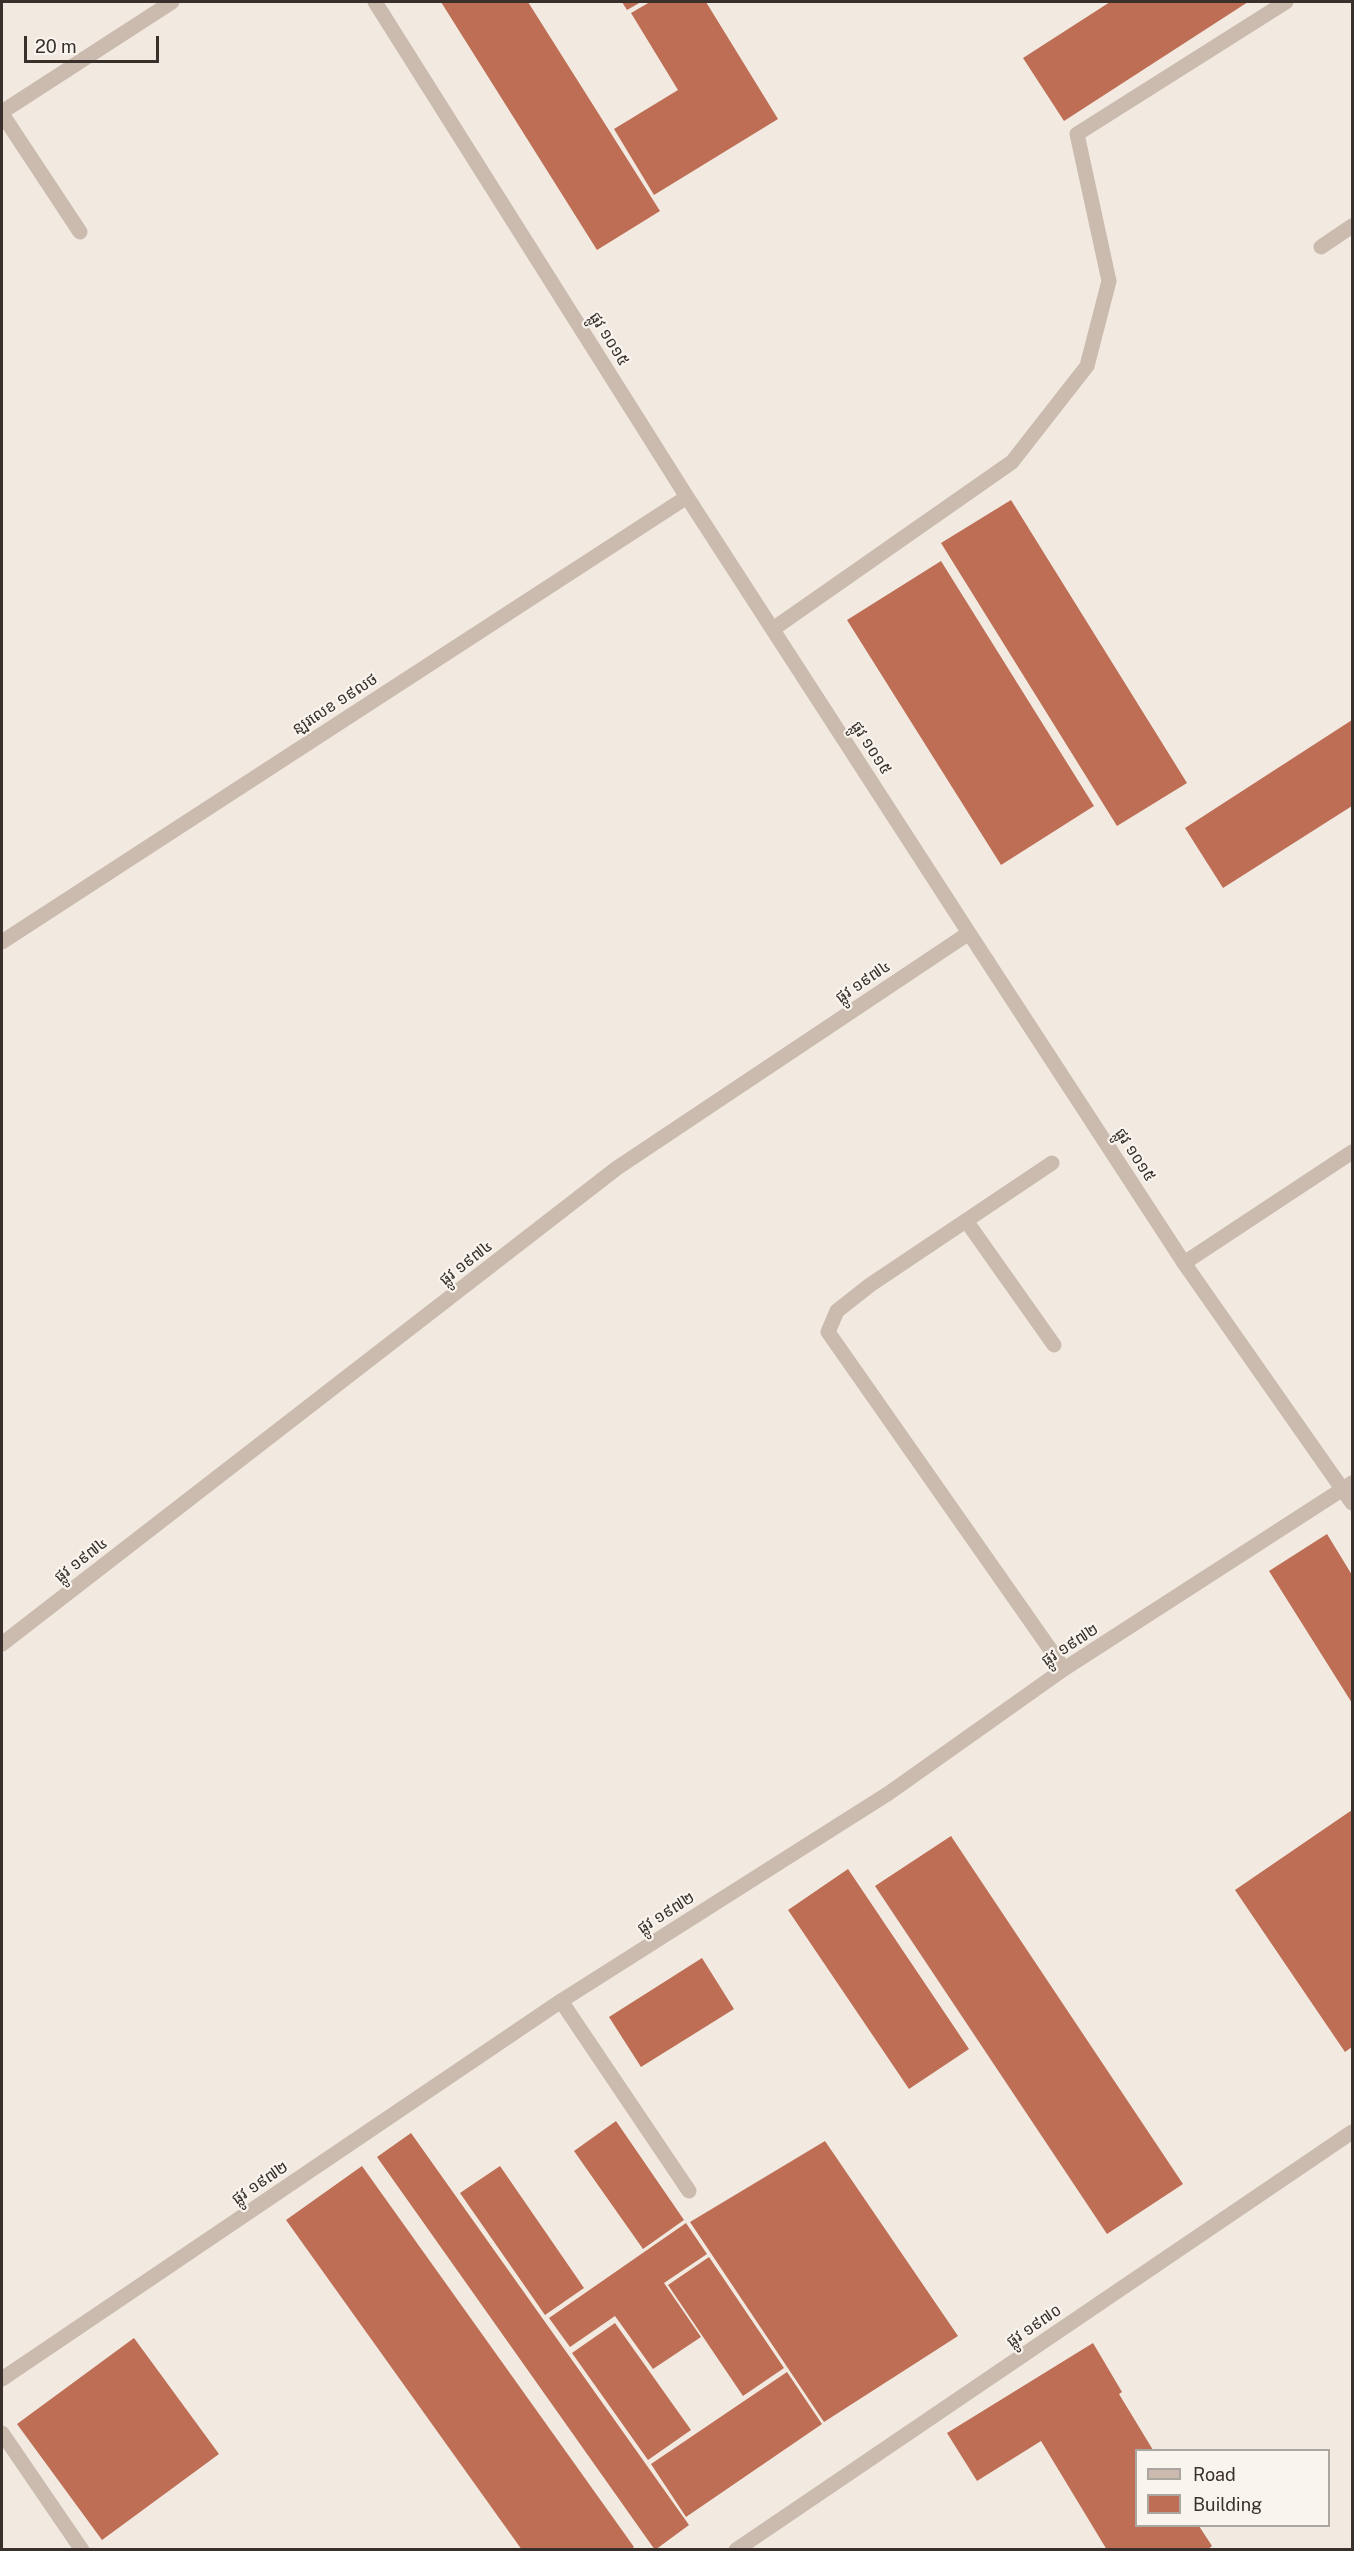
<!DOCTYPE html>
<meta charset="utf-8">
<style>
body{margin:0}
#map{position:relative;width:1354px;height:2551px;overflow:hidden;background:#f2eae1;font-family:"Public Sans",sans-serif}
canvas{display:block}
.frame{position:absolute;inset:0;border:3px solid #39302b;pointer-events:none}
.legend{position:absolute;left:1135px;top:2449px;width:195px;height:78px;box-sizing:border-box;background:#f9f4ee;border:2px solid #aca6a0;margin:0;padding:8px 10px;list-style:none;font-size:18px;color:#39302b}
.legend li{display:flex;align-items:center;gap:12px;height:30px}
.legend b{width:30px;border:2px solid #aca6a0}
.scale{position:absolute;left:24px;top:36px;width:135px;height:27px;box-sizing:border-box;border:3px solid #39302b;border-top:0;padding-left:8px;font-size:18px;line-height:21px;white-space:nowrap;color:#39302b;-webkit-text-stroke:4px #f9f4ee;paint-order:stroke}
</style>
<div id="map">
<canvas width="1354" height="2551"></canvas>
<div class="frame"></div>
<ul class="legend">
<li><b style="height:8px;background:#cabbae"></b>Road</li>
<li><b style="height:16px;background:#bd6e54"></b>Building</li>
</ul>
<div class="scale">20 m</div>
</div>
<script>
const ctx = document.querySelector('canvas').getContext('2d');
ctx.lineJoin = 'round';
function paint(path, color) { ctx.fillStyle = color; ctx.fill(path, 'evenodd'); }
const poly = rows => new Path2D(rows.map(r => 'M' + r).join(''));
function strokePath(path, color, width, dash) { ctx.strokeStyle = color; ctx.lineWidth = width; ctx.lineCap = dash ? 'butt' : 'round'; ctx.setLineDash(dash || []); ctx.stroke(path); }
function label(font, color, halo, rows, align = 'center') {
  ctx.font = font + ' "Public Sans","Noto Sans Khmer",sans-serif'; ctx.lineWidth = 4.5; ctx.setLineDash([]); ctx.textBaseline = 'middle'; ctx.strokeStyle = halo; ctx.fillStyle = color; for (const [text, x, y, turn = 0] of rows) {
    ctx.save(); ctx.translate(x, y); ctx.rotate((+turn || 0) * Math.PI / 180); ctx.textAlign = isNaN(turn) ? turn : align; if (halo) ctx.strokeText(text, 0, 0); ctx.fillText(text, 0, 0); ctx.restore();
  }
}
paint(poly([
 [441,2,528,2,660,211,597,250],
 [622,2,641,2,627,10],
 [650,2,706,2,778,119,654,195,614,129,678,90,631,13],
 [1110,2,1248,2,1064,121,1023,58],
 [1011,500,1187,783,1117,826,941,543],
 [941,561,1094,806,1001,865,847,620],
 [1352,720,1352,806,1223,888,1185,828],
 [1327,1534,1352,1575,1352,1703,1269,1571],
 [1352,1810,1352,2047,1345,2052,1235,1890],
 [951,1836,1183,2184,1107,2234,875,1886],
 [848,1869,969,2049,909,2089,788,1910],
 [702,1958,734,2009,641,2067,609,2017],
 [616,2121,684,2220,643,2249,574,2151],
 [411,2133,689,2525,655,2550,377,2157],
 [825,2141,958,2336,824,2422,690,2222],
 [362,2166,634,2547,630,2550,522,2550,286,2220],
 [500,2166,584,2288,545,2315,460,2193],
 [686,2223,707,2254,664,2283,701,2337,653,2369,615,2316,570,2347,549,2318],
 [709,2257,784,2368,743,2396,668,2285],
 [615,2323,691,2430,648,2460,572,2353],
 [134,2338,219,2454,102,2540,17,2424],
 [1093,2343,1122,2392,1119,2394,1153,2450,1136,2450,1136,2526,1199,2526,1212,2546,1207,2550,1107,2550,1041,2441,977,2481,947,2433],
 [787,2372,822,2424,686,2517,651,2464]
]), '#bd6e54');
strokePath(poly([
 [2,114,80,232],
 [1321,247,1352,226],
 [773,629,1012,462,1087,366,1109,281,1077,134,1286,2],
 [967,1222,1054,1345],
 [1184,1263,1352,1152],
 [561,2001,689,2191]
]), '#cabbae', 15);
strokePath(poly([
 [375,2,687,497,969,933,1184,1263,1352,1503],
 [2,112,172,2],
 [2,942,687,497],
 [1052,1163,870,1285,837,1311,828,1332,1064,1669],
 [2,1644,617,1168,969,933],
 [2,2379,561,2001,889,1793,1064,1669,1352,1483],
 [2,2433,82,2550],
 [736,2550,1352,2132]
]), '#cabbae', 15);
label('16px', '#39302b', '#f9f4ee', [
 ["ផ្លូវ ១០១៥",609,339,58],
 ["ន្ឡរលេខ ១៩លថ",335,704,-33],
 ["ផ្លូវ ១០១៥",871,748,57],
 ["ផ្លូវ ១៩៧៤",863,982,-34],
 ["ផ្លូវ ១០១៥",1135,1155,57],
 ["ផ្លូវ ១៩៧៤",466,1263,-38],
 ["ផ្លូវ ១៩៧៤",81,1560,-38],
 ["ផ្លូវ ១៩៧២",1070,1645,-33],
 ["ផ្លូវ ១៩៧២",666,1913,-32],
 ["ផ្លូវ ១៩៧២",260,2183,-34],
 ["ផ្លូវ ១៩៧០",1034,2326,-34]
]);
</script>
